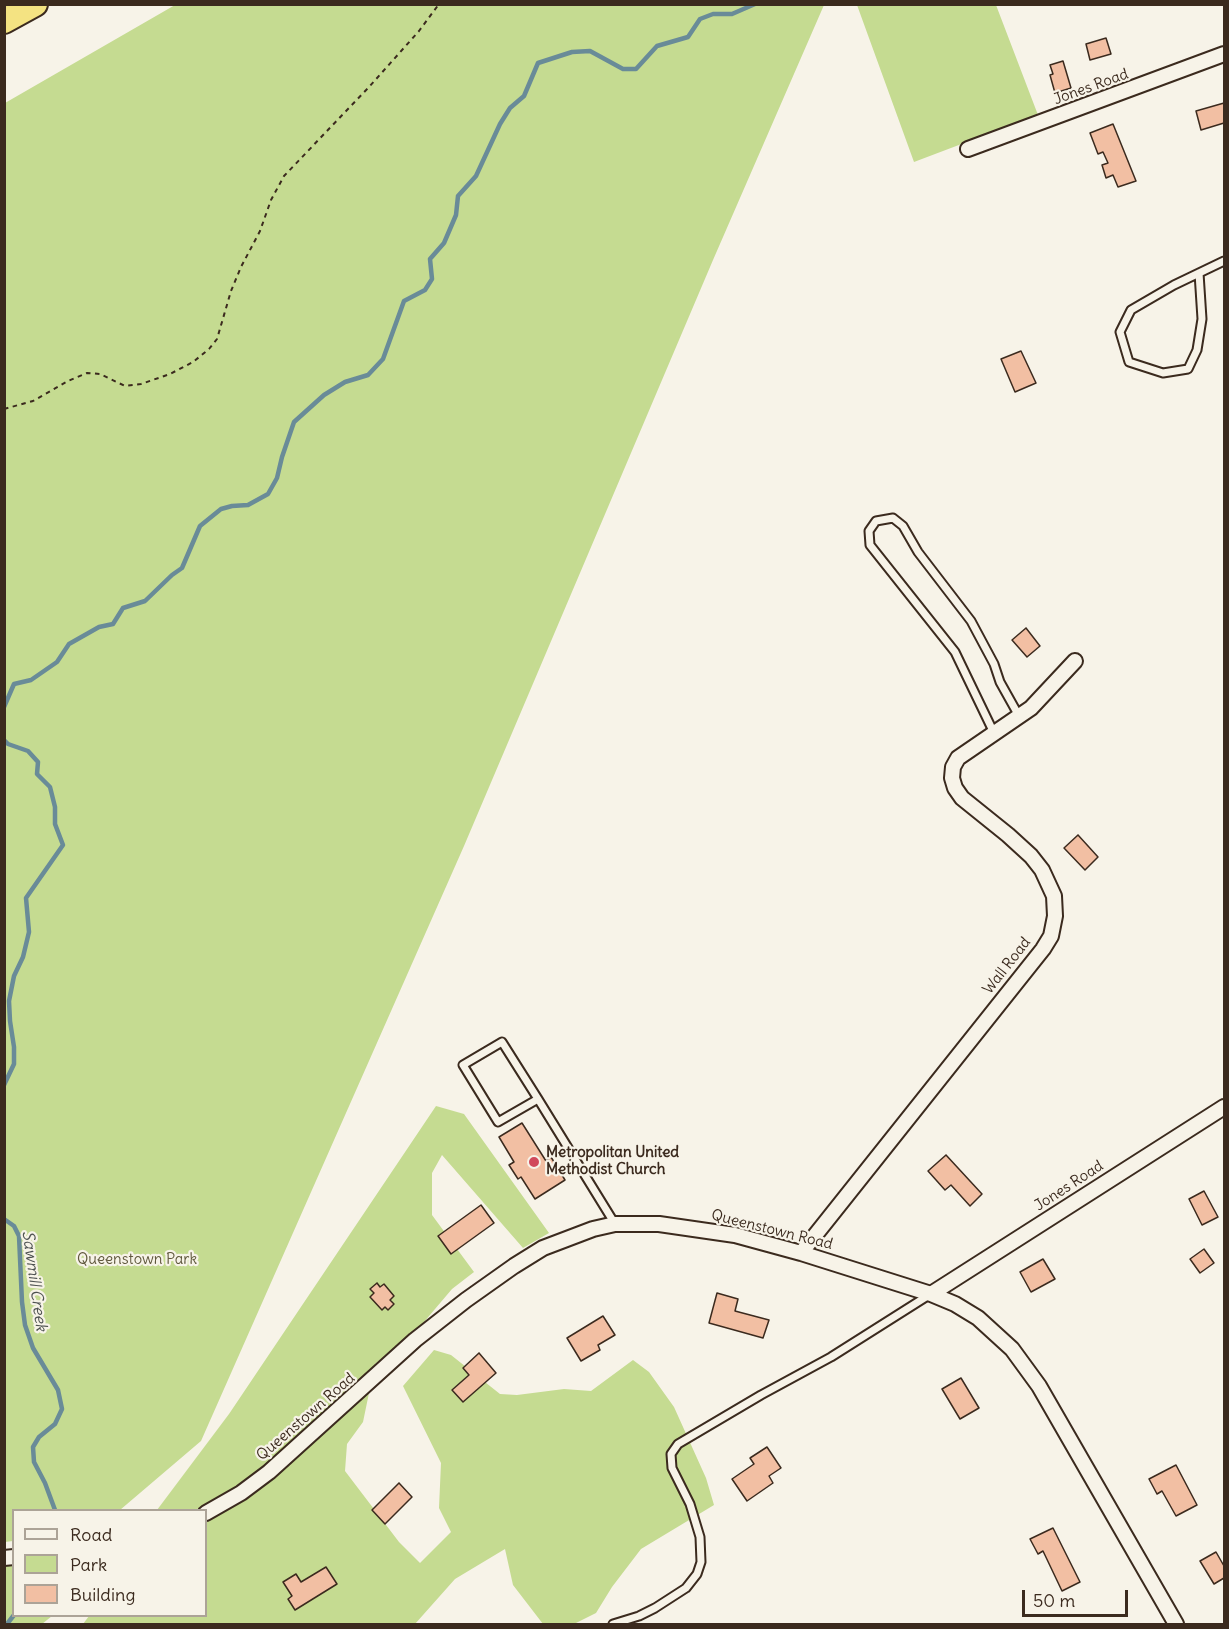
<!DOCTYPE html>
<style>
body{margin:0}
#map{position:relative;width:1229px;height:1629px;overflow:hidden;background:#f7f3e8;font-family:Delius,sans-serif}
canvas{display:block}
.frame{position:absolute;inset:0;border:6px solid #3b2a1e;pointer-events:none}
.legend{position:absolute;left:12px;top:1509px;width:195px;height:108px;box-sizing:border-box;background:#f7f3e8;border:2px solid #aca397;margin:0;padding:8px 10px;list-style:none;font-size:18px;color:#3b2a1e}
.legend li{display:flex;align-items:center;gap:12px;height:30px}
.legend b{width:30px;border:2px solid #aca397}
.scale{position:absolute;left:1022px;top:1590px;width:106px;height:27px;box-sizing:border-box;border:3px solid #3b2a1e;border-top:0;padding-left:8px;font-size:18px;line-height:21px;white-space:nowrap;color:#3b2a1e;-webkit-text-stroke:4px #f7f3e8;paint-order:stroke}
</style>
<div id="map">
<canvas width="1229" height="1629"></canvas>
<div class="frame"></div>
<ul class="legend">
<li><b style="height:8px;background:#f7f3e8"></b>Road</li>
<li><b style="height:16px;background:#c5db91"></b>Park</li>
<li><b style="height:16px;background:#f2bfa3"></b>Building</li>
</ul>
<div class="scale">50 m</div>
</div>
<script>
const ctx = document.querySelector('canvas').getContext('2d');
ctx.lineJoin = 'round';
function paint(path, color) { ctx.fillStyle = color; ctx.fill(path, 'evenodd'); }
const poly = rows => new Path2D(rows.map(r => 'M' + r).join(''));
function strokePath(path, color, width, dash) { ctx.strokeStyle = color; ctx.lineWidth = width; ctx.lineCap = dash ? 'butt' : 'round'; ctx.setLineDash(dash || []); ctx.stroke(path); }
function label(font, color, halo, rows, align = 'center') {
  ctx.font = font + ' Delius,sans-serif'; ctx.lineWidth = 4.5; ctx.setLineDash([]); ctx.textBaseline = 'middle'; ctx.strokeStyle = halo; ctx.fillStyle = color; for (const [text, x, y, turn = 0] of rows) {
    ctx.save(); ctx.translate(x, y); ctx.rotate((+turn || 0) * Math.PI / 180); ctx.textAlign = isNaN(turn) ? turn : align; if (halo) ctx.strokeText(text, 0, 0); ctx.fillText(text, 0, 0); ctx.restore();
  }
}
paint(poly([
 [175,5,824,5,713,260,464,846,201,1441,120,1510,14,1510,13,1541,5,1542,5,103],
 [857,5,996,5,1038,115,914,162],
 [436,1106,464,1114,549,1233,523,1248,442,1155,432,1173,432,1215,474,1272,452,1289,418,1329,375,1364,363,1422,347,1444,345,1471,399,1542,420,1563,451,1532,439,1508,441,1463,403,1386,434,1350,451,1355,500,1394,517,1395,564,1389,591,1391,633,1360,649,1372,674,1407,706,1478,714,1505,641,1549,612,1587,596,1613,574,1624,543,1624,513,1585,505,1549,455,1579,415,1624,83,1624,89,1616,206,1616,206,1510,157,1510,229,1414],
 [13,1565,14,1616,52,1616,42,1624,5,1624,5,1566]
]), '#c5db91');
strokePath(poly([
 [4,707,14,684,31,680,57,662,69,644,99,627,113,624,123,608,145,601,172,575,182,568,200,526,221,509,232,506,248,505,268,494,277,478,282,457,294,422,324,395,345,382,368,375,383,359,404,301,425,290,432,279,430,259,444,243,456,215,458,196,476,176,500,124,510,108,524,96,538,63,572,52,590,51,623,69,636,69,657,46,688,37,700,19,713,14,732,14,755,4],
 [4,740,8,744,28,751,38,762,37,774,50,787,55,807,55,824,63,845,26,898,29,932,23,957,14,976,9,1001,10,1021,14,1047,14,1064,4,1085],
 [4,1219,14,1226,19,1236,22,1302,25,1325,33,1348,58,1390,62,1409,55,1424,39,1437,33,1447,34,1462,45,1483,55,1510],
 [7,1624,14,1615]
]), '#698b98', 4.5);
const building = poly([
 [1106,38,1111,54,1090,60,1086,44,1106,38],
 [1063,61,1071,88,1055,93,1050,75,1053,74,1050,65,1063,61],
 [1224,103,1224,123,1201,130,1196,111,1224,103],
 [1113,124,1136,181,1118,187,1113,175,1106,178,1102,165,1108,163,1103,152,1098,154,1090,133,1113,124],
 [1021,351,1036,383,1015,392,1001,359,1021,351],
 [1026,628,1040,646,1027,657,1012,640,1026,628],
 [1078,835,1098,857,1085,870,1064,848,1078,835],
 [522,1123,546,1161,551,1157,565,1180,535,1199,521,1177,518,1179,509,1165,514,1162,499,1137,522,1123],
 [946,1155,982,1194,970,1206,951,1185,945,1190,928,1171,946,1155],
 [1204,1191,1218,1217,1202,1225,1189,1199,1204,1191],
 [481,1205,494,1223,451,1254,438,1236,481,1205],
 [1204,1249,1214,1263,1200,1273,1190,1259,1204,1249],
 [1043,1259,1055,1279,1031,1292,1020,1272,1043,1259],
 [377,1283,380,1287,384,1284,394,1296,390,1300,394,1304,388,1310,385,1307,382,1310,370,1297,374,1293,370,1289,377,1283],
 [717,1293,738,1299,735,1311,769,1320,763,1338,709,1323,717,1293],
 [603,1316,615,1335,598,1345,600,1350,581,1361,567,1338,603,1316],
 [479,1353,496,1373,463,1402,452,1390,469,1375,463,1368,479,1353],
 [961,1378,979,1408,960,1419,942,1389,961,1378],
 [767,1447,781,1468,769,1476,773,1483,747,1501,732,1479,754,1464,750,1458,767,1447],
 [1176,1465,1197,1505,1176,1516,1162,1491,1157,1494,1149,1479,1176,1465],
 [399,1483,412,1497,385,1524,372,1510,399,1483],
 [1053,1528,1080,1582,1062,1591,1043,1551,1038,1554,1030,1539,1053,1528],
 [1216,1552,1224,1566,1224,1578,1214,1584,1200,1561,1216,1552],
 [326,1567,337,1584,295,1610,288,1599,292,1596,283,1582,296,1574,301,1582,326,1567]
]);
paint(building, '#f2bfa3');
strokePath(building, '#3b2a1e', 1.5);
const lane = poly([
 [1199,273,1202,319,1197,350,1188,369,1163,373,1129,362,1120,332,1131,310,1174,285,1224,261],
 [994,733,955,652,870,545,869,531,876,521,893,518,903,526,918,552,971,621,994,664,1000,682,1019,716],
 [538,1099,498,1122,463,1065,502,1042,538,1099,615,1224],
 [613,1624,639,1616,655,1608,686,1588,697,1574,701,1562,700,1537,690,1504,672,1468,671,1454,678,1444,761,1395,831,1357,929,1295]
]);
const street = poly([
 [968,149,1224,54],
 [801,1253,1043,949,1051,936,1055,916,1054,896,1042,870,1031,856,1008,835,962,798,955,788,952,778,953,767,958,758,1031,708,1075,661],
 [931,1294,1224,1107],
 [206,1513,241,1493,269,1472,415,1340,466,1300,514,1266,543,1248,593,1229,615,1224,659,1224,735,1235,801,1253,931,1294,955,1304,978,1318,1012,1349,1039,1386,1176,1624],
 [4,1558,14,1557]
]);
const highway = poly([
 [4,21,35,4]
]);
strokePath(lane, '#3b2a1e', 11);
strokePath(street, '#3b2a1e', 18);
strokePath(highway, '#3b2a1e', 28);
strokePath(poly([
 [4,409,33,401,68,381,87,373,100,374,125,386,141,384,170,374,193,362,209,349,217,339,231,291,241,267,260,231,271,200,284,176,369,87,419,31,439,4]
]), '#3b2a1e', 2, [4.5, 4.5]);
strokePath(lane, '#f7f3e8', 7);
strokePath(street, '#f7f3e8', 14);
strokePath(highway, '#f4e382', 24);
for (const [x, y, r, color] of [
 [534,1162,6,"#d1495b"]
]) { const dot = new Path2D(); dot.arc(x, y, r, 0, 2 * Math.PI); ctx.fillStyle = color; ctx.fill(dot); strokePath(dot, '#f7f3e8', 2); }
label('15px', '#3b2a1e', '#f7f3e8', [
 ["Jones Road",1091,87,-20],
 ["Wall Road",1007,966,-52],
 ["Jones Road",1069,1186,-33],
 ["Queenstown Road",772,1230,14],
 ["Queenstown Road",306,1417,-41]
]);
label('bold 15px', '#3b2a1e', '#f7f3e8', [
 ["Metropolitan United",546,1153],
 ["Methodist Church",546,1170]
], 'left');
label('15px', '#5e563b', '#f7f3e8', [
 ["Queenstown Park",137,1260]
]);
label('italic 16px', '#4e5251', '#f7f3e8', [
 ["Sawmill Creek",34,1281,82]
]);
</script>
